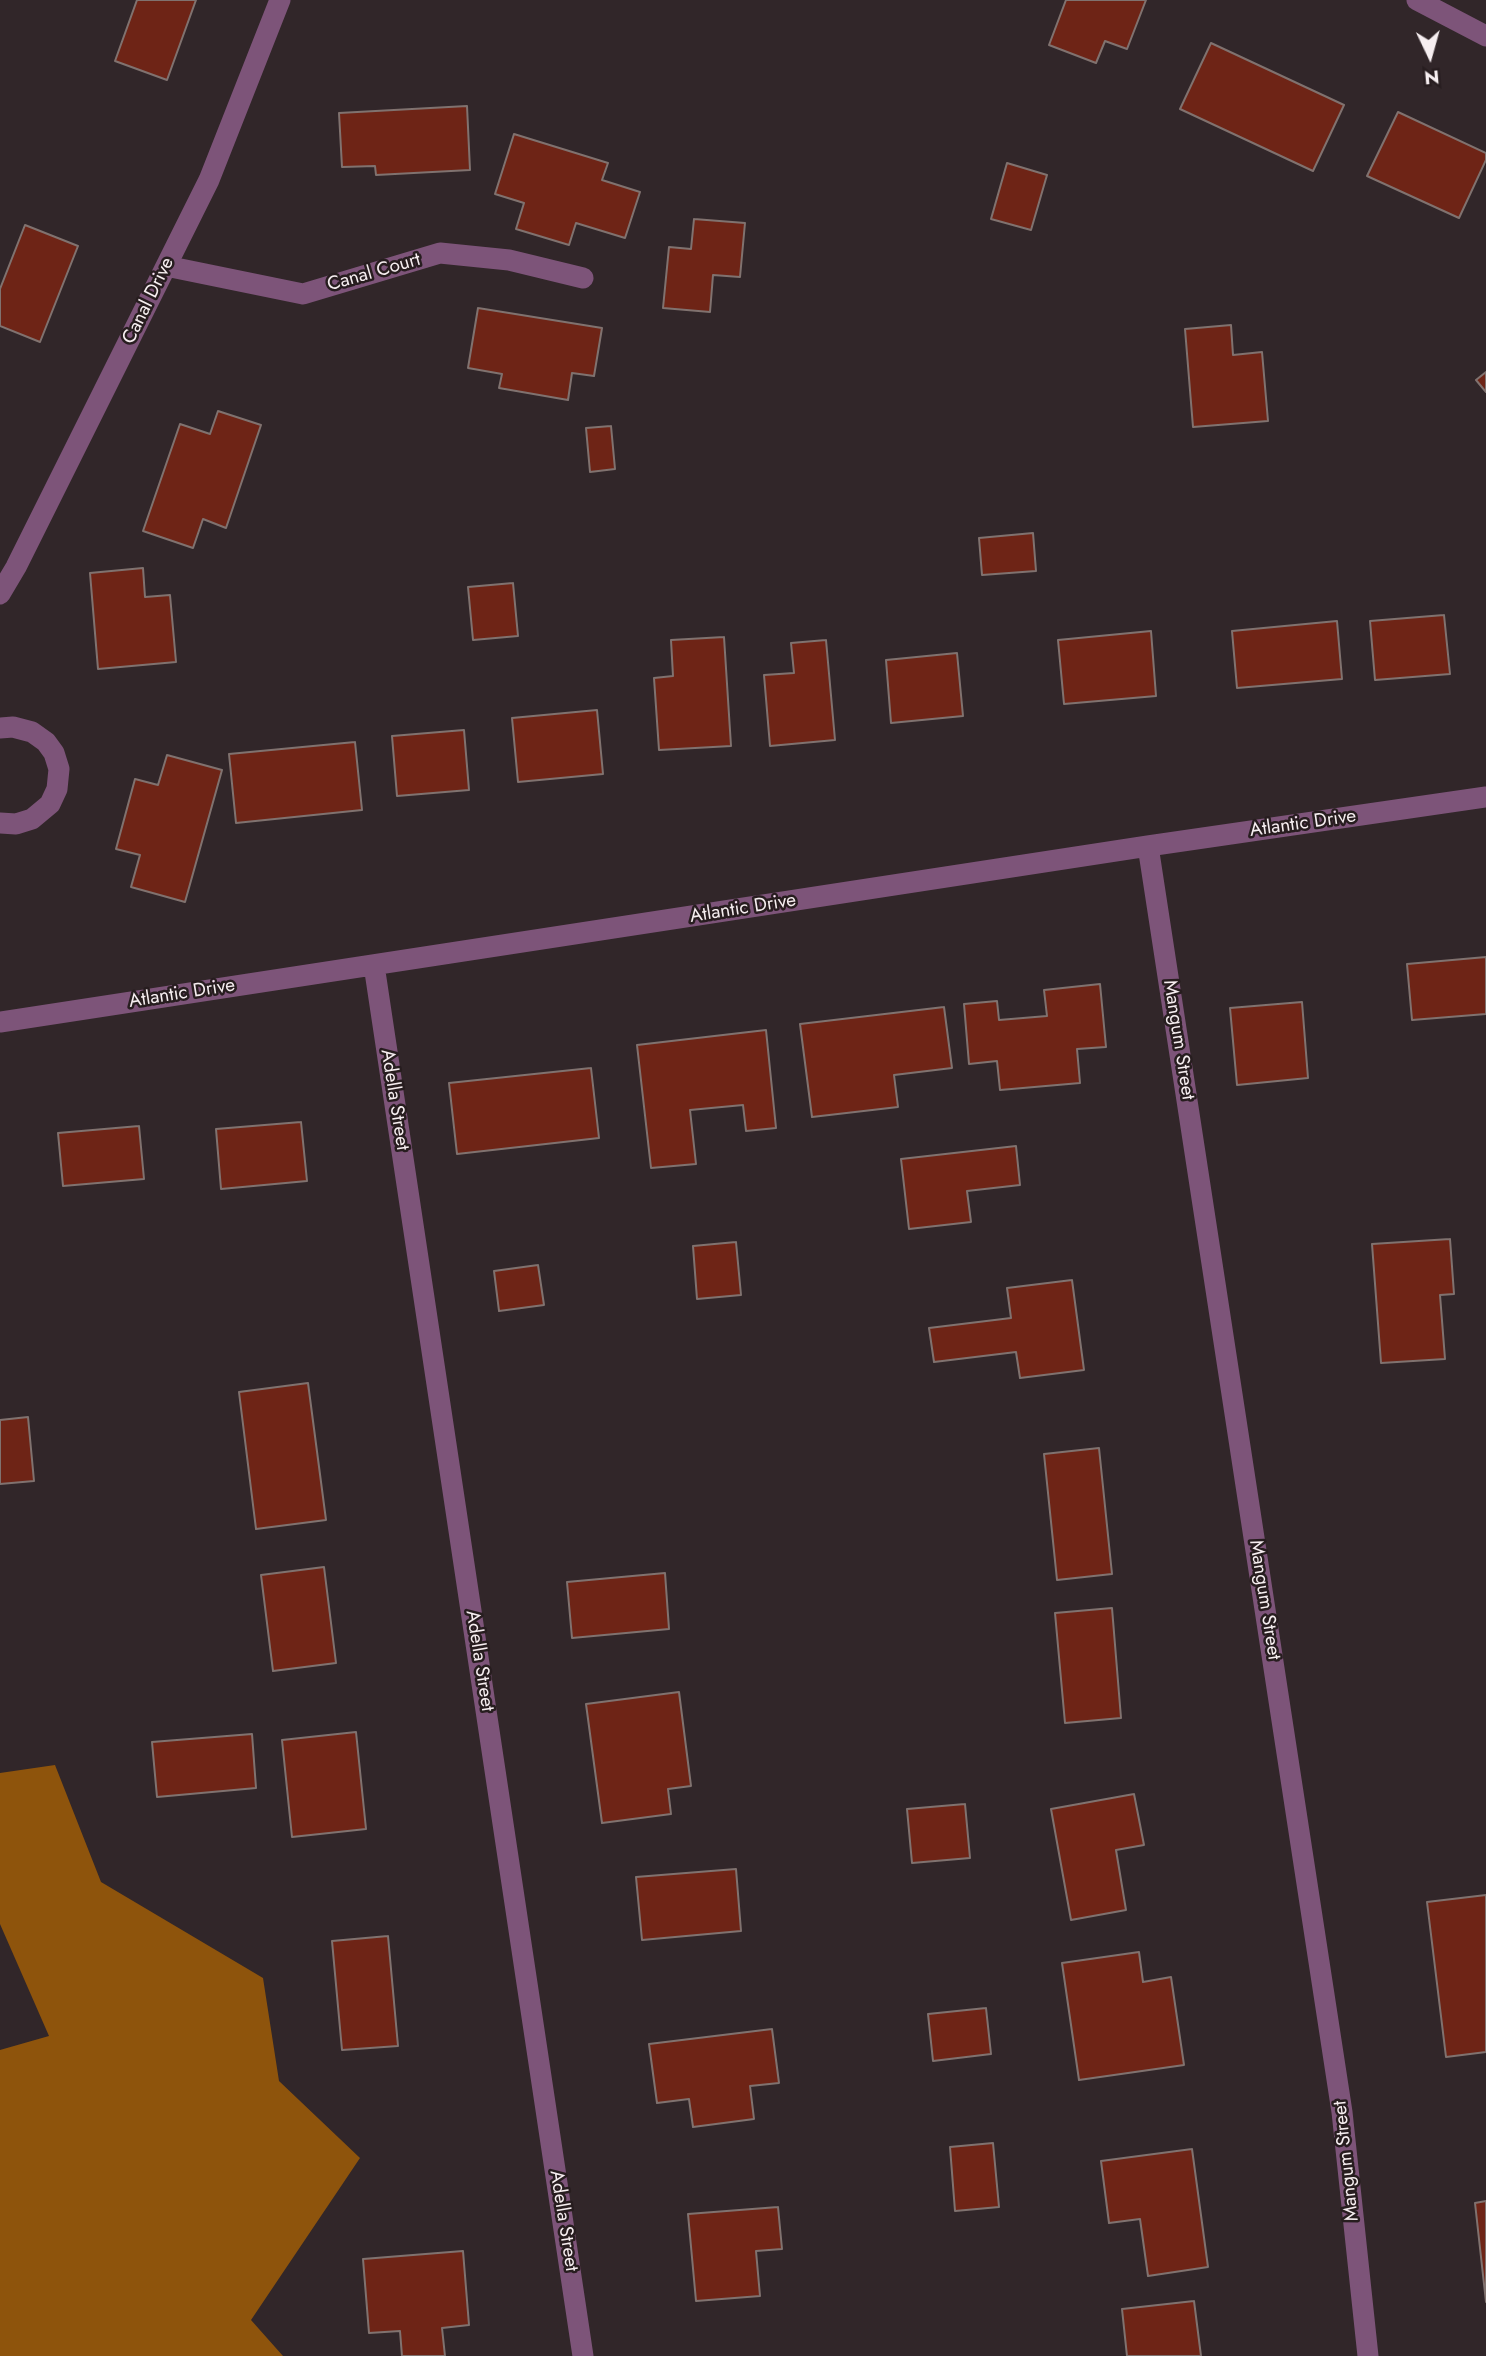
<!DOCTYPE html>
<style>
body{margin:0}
#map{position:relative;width:1486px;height:2356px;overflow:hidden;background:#312629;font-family:Jost,sans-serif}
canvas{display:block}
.north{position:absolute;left:1395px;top:21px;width:70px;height:70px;-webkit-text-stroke:5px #271d1f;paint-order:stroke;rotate:175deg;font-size:19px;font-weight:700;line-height:28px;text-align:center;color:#f6eef0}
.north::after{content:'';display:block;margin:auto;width:24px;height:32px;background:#f6eef0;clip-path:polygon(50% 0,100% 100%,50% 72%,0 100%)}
</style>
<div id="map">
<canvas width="1486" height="2356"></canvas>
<div class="north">N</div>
</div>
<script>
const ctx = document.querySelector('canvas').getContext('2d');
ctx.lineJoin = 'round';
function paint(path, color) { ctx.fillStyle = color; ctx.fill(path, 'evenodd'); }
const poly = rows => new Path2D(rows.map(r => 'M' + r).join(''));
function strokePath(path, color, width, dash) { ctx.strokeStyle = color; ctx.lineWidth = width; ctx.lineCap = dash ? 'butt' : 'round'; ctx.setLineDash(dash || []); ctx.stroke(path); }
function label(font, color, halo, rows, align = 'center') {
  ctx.font = font + ' Jost,sans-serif'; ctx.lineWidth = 5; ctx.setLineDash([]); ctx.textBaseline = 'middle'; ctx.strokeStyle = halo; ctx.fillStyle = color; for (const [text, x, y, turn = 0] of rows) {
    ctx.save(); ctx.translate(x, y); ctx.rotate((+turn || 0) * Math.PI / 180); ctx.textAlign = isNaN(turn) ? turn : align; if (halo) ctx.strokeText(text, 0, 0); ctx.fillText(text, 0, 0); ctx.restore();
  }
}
paint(poly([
 [55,1765,101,1882,263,1978,279,2081,360,2158,251,2320,283,2356,0,2356,0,2050,49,2036,0,1924,0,1773]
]), '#8e540c');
const building = poly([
 [137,0,196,0,167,80,115,61,137,0],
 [1066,0,1146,0,1127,49,1105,41,1096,63,1049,45,1066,0],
 [1211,43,1344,105,1313,171,1180,109,1211,43],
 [467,106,470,170,376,175,375,166,342,167,339,113,467,106],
 [1398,112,1486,153,1486,160,1459,218,1367,176,1398,112],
 [514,134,608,163,602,180,640,192,625,238,576,223,569,245,516,229,524,203,495,194,514,134],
 [1007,163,1047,175,1031,230,991,219,1007,163],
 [694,219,745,223,740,277,713,275,710,312,663,308,669,247,691,249,694,219],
 [25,225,78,246,40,342,0,326,0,289,25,225],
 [478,308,602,328,594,376,572,373,568,400,499,388,502,374,468,368,478,308],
 [1231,325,1233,355,1262,352,1268,421,1193,427,1185,329,1231,325],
 [1486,372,1486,392,1476,380,1486,372],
 [218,411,261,425,226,528,203,519,193,548,143,531,180,424,210,434,218,411],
 [611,426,615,469,590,472,586,428,611,426],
 [1033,533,1036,571,982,575,979,538,1033,533],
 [143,568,145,597,170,595,176,662,98,669,90,573,143,568],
 [513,583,518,636,473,640,468,587,513,583],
 [1444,615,1450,674,1375,680,1370,621,1444,615],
 [1337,621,1342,679,1237,688,1232,631,1337,621],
 [1151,631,1156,696,1064,704,1058,640,1151,631],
 [724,637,731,746,659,750,654,678,673,676,671,640,724,637],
 [826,640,835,740,770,746,764,675,794,673,791,643,826,640],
 [957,653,963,716,891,723,886,660,957,653],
 [597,710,603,774,518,782,512,718,597,710],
 [464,730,469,790,397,796,392,736,464,730],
 [355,742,362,810,236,823,229,754,355,742],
 [167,755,222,770,185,902,131,887,140,855,116,849,135,779,158,785,167,755],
 [1486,957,1486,1014,1412,1020,1407,964,1486,957],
 [1100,984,1106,1047,1077,1049,1080,1083,1000,1090,997,1061,969,1064,964,1004,997,1001,999,1020,1047,1016,1044,990,1100,984],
 [1302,1002,1308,1078,1237,1085,1230,1008,1302,1002],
 [944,1007,952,1068,894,1075,898,1107,812,1117,800,1024,944,1007],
 [766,1030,776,1128,746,1131,743,1105,690,1110,696,1164,651,1168,637,1045,766,1030],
 [591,1068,599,1138,457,1154,449,1083,591,1068],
 [301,1122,307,1181,221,1189,216,1129,301,1122],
 [139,1126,144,1179,63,1186,58,1133,139,1126],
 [1016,1146,1020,1185,967,1191,971,1222,909,1229,901,1159,1016,1146],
 [1450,1239,1454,1294,1440,1295,1445,1359,1381,1363,1372,1244,1450,1239],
 [736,1242,741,1295,697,1299,693,1246,736,1242],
 [538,1265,544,1305,499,1311,494,1271,538,1265],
 [1072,1280,1084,1370,1020,1378,1016,1352,934,1362,929,1328,1011,1318,1007,1288,1072,1280],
 [308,1383,326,1520,256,1529,239,1392,308,1383],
 [28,1417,34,1481,0,1484,0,1420,28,1417],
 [1099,1448,1112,1574,1057,1580,1044,1454,1099,1448],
 [324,1567,336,1663,273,1671,261,1575,324,1567],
 [665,1573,669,1629,572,1638,567,1582,665,1573],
 [1112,1608,1121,1718,1065,1723,1055,1613,1112,1608],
 [679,1692,691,1786,668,1789,671,1814,602,1823,586,1704,679,1692],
 [356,1732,366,1829,292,1837,282,1740,356,1732],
 [252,1734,256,1788,157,1797,152,1742,252,1734],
 [1134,1794,1144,1845,1116,1850,1126,1910,1071,1920,1051,1809,1134,1794],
 [965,1804,970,1858,912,1863,907,1809,965,1804],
 [736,1869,741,1931,642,1940,636,1877,736,1869],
 [1486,1895,1486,2052,1446,2057,1427,1902,1486,1895],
 [388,1936,398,2046,342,2050,332,1941,388,1936],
 [1139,1952,1143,1982,1171,1977,1184,2065,1079,2080,1062,1963,1139,1952],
 [986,2008,991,2054,933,2061,928,2014,986,2008],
 [772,2029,779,2083,750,2086,754,2119,693,2127,689,2099,657,2103,649,2044,772,2029],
 [993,2143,999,2207,955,2211,950,2147,993,2143],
 [1192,2149,1208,2267,1148,2276,1140,2219,1109,2223,1101,2161,1192,2149],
 [1486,2201,1486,2302,1475,2203,1486,2201],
 [778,2207,782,2249,756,2251,760,2296,696,2301,688,2214,778,2207],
 [463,2251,469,2325,442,2328,445,2356,402,2356,400,2331,369,2333,363,2259,463,2251],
 [1194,2301,1201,2356,1127,2356,1122,2309,1194,2301]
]);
paint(building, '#6e2416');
strokePath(building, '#80726f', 2);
strokePath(poly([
 [1417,0,1486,36],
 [166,266,303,294,440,253,509,260,583,278],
 [0,594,16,567,209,180,280,0],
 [0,728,13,727,32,732,46,742,54,753,59,769,57,789,50,804,32,819,16,824,0,823],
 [1148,846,1342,2112,1368,2356],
 [374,965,583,2356],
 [0,1022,1148,846,1486,797]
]), '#7d5479', 21);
label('19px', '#f6eef0', '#271d1f', [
 ["Canal Court",374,273,-16],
 ["Canal Drive",149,301,-64],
 ["Atlantic Drive",1303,824,-8],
 ["Atlantic Drive",743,909,-9],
 ["Atlantic Drive",182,994,-9],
 ["Mangum Street",1178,1040,81],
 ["Adella Street",394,1100,81],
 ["Mangum Street",1264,1600,81],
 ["Adella Street",479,1661,81],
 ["Mangum Street",1347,2161,-96],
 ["Adella Street",563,2221,81]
]);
</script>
